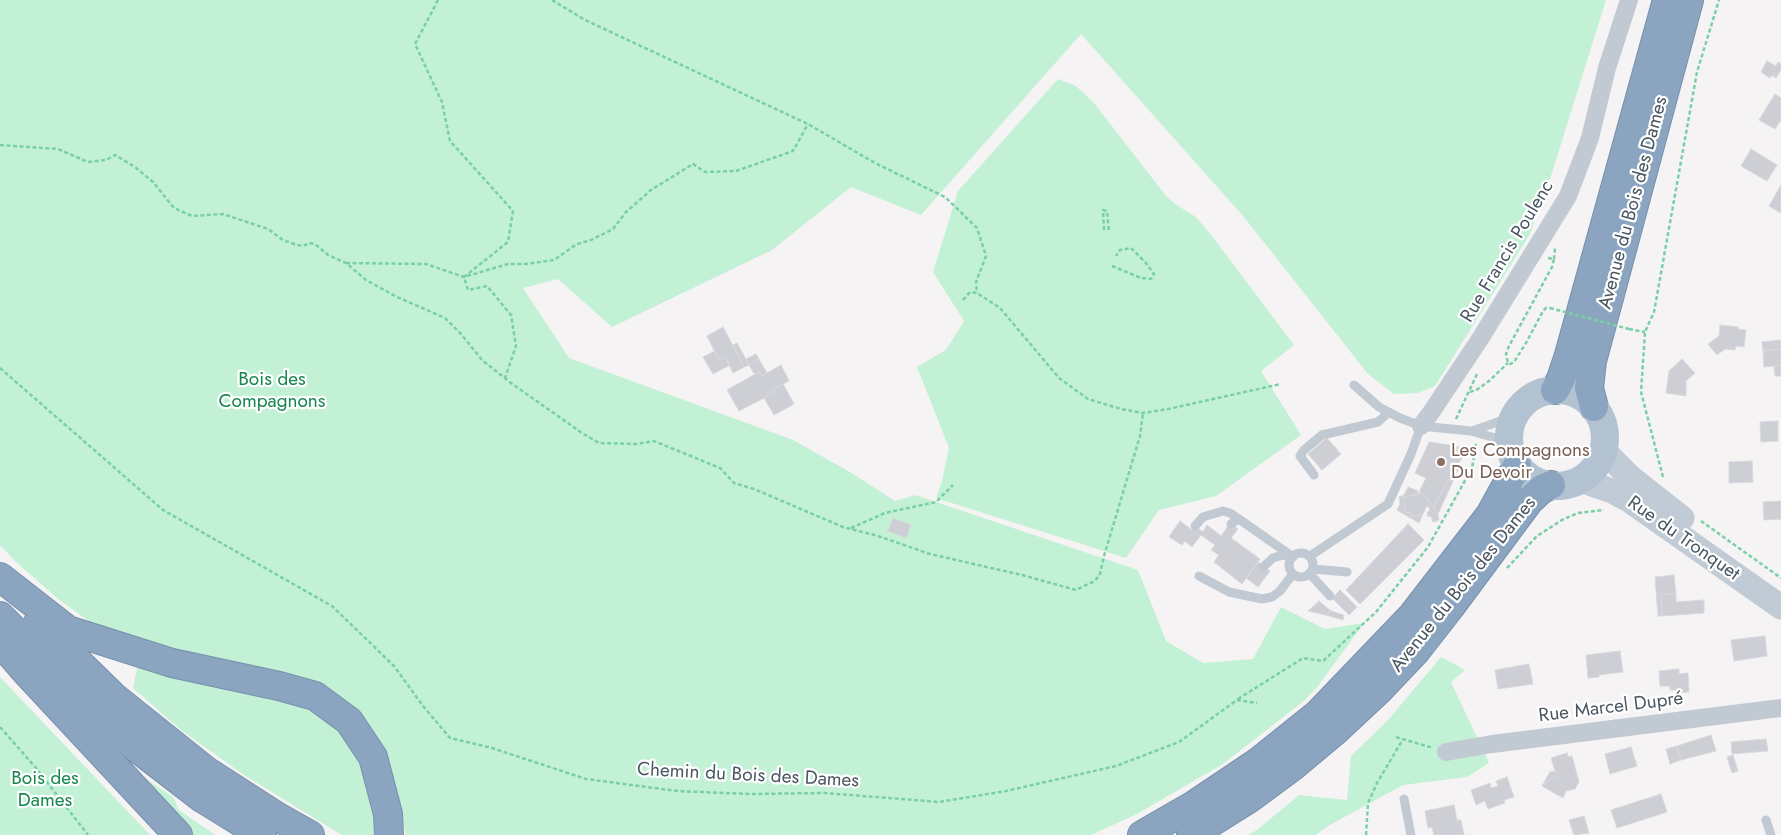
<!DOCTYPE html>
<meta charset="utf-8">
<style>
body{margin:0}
canvas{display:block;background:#f5f3f3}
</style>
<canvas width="1781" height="835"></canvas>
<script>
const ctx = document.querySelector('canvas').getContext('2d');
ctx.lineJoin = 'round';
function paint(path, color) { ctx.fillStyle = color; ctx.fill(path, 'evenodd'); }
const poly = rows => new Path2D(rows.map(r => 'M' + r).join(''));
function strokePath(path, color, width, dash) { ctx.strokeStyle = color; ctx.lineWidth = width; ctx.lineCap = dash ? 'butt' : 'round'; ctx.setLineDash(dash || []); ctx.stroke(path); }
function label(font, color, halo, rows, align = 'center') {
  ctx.font = font + ' Jost,sans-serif'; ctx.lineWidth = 4.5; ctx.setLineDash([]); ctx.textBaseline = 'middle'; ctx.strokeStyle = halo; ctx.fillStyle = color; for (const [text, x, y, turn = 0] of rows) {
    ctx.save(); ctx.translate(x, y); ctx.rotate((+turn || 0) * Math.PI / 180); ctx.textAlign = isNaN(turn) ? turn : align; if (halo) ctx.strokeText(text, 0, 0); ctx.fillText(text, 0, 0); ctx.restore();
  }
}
paint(poly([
 [0,0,1606,0,1551,176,1530,234,1435,386,1418,393,1394,394,1368,374,1244,217,1081,34,921,215,851,187,772,250,612,327,558,279,523,288,569,358,793,440,850,472,895,501,915,495,1138,570,1166,641,1203,663,1253,659,1281,607,1325,629,1364,623,1318,686,1305,700,1223,764,1137,814,1091,835,406,835,382,751,360,716,325,685,281,673,137,642,93,624,58,599,15,561,0,545],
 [1058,79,1076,86,1094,103,1166,196,1175,204,1196,217,1215,240,1294,345,1261,371,1301,435,1216,496,1159,510,1126,558,936,498,942,481,949,448,917,367,946,350,964,321,933,272,958,191],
 [1441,657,1465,670,1451,682,1489,763,1467,777,1403,785,1328,826,1316,835,1248,835,1257,830,1299,795,1347,800,1351,756,1388,720],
 [138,664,295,699,338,724,367,764,382,835,342,835,244,775,181,730,133,688],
 [0,677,150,835,0,835],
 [140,775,173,797,179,810,215,835,184,835]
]), '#c3f1d5');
const building = poly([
 [1767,61,1776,66,1778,62,1781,64,1781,70,1776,78,1772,75,1770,78,1761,72,1767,61],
 [1775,94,1781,98,1781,120,1775,129,1759,120,1775,94],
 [1751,149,1777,165,1767,181,1741,166,1751,149],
 [1781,185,1781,213,1769,206,1781,185],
 [1720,325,1738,327,1738,329,1746,330,1744,347,1736,346,1735,350,1725,349,1717,355,1708,344,1719,336,1720,325],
 [723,327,744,367,733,373,725,357,719,360,707,336,723,327],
 [1781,340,1781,349,1763,351,1762,342,1781,340],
 [737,343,749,365,744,367,733,345,737,343],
 [1781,349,1781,365,1764,367,1763,351,1781,349],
 [715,351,719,360,725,357,730,365,713,374,703,357,715,351],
 [756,354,759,359,749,365,746,359,756,354],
 [759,359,767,373,762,376,759,372,755,375,749,365,759,359],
 [1682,359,1695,373,1686,381,1686,396,1666,393,1669,371,1682,359],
 [781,365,789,381,773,389,775,391,764,398,739,411,727,390,759,372,762,376,781,365],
 [1781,365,1781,376,1775,376,1774,366,1781,365],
 [783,384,794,404,774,415,764,398,775,391,773,389,783,384],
 [1778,421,1778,441,1761,442,1760,422,1778,421],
 [1327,438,1341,454,1322,470,1308,454,1327,438],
 [1429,442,1462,447,1462,448,1465,449,1464,451,1466,451,1433,507,1420,490,1426,478,1415,473,1429,442],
 [1752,461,1753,482,1729,483,1729,462,1752,461],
 [1457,467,1459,468,1438,514,1433,507,1457,467],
 [1408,487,1418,491,1418,493,1403,498,1406,513,1410,512,1413,517,1423,514,1419,523,1397,510,1400,504,1399,497,1404,495,1408,487],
 [1420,490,1438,514,1439,520,1433,522,1431,516,1428,517,1427,512,1430,511,1429,507,1427,506,1423,514,1413,517,1410,512,1406,513,1403,498,1420,493,1420,490],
 [1781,501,1781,519,1764,520,1763,502,1781,501],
 [893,518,911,525,906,538,888,531,893,518],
 [1180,521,1192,530,1195,526,1203,532,1207,525,1221,536,1230,523,1238,529,1231,538,1260,559,1242,584,1214,562,1219,555,1211,550,1215,545,1201,535,1192,547,1185,541,1182,545,1169,537,1180,521],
 [1408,524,1424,540,1360,604,1346,590,1408,524],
 [1258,562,1270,571,1258,587,1246,578,1258,562],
 [1674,575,1676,594,1661,595,1662,616,1658,616,1655,577,1674,575],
 [1340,590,1357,607,1349,615,1332,598,1340,590],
 [1676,594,1676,602,1704,600,1704,613,1662,616,1661,595,1676,594],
 [1319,601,1331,611,1326,615,1308,611,1319,601],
 [1331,611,1344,615,1343,620,1326,615,1331,611],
 [1765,636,1767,656,1734,661,1731,640,1765,636],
 [1620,651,1623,672,1599,675,1599,677,1588,678,1586,655,1620,651],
 [1529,664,1533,684,1498,689,1495,670,1529,664],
 [1679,669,1679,674,1688,673,1689,692,1676,693,1676,690,1670,690,1670,686,1660,686,1659,671,1679,669],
 [1711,735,1716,751,1681,760,1677,746,1711,735],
 [1766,739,1768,751,1732,754,1731,742,1766,739],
 [1677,746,1681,760,1670,764,1666,749,1677,746],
 [1631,747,1637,766,1610,774,1605,754,1631,747],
 [1567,753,1568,757,1572,756,1579,782,1575,789,1566,791,1563,798,1542,786,1551,778,1557,777,1551,758,1567,753],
 [1733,755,1738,771,1732,773,1727,757,1733,755],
 [1555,771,1557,777,1551,778,1542,786,1550,772,1555,771],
 [1507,777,1514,797,1504,800,1505,803,1488,809,1485,801,1476,805,1471,790,1490,783,1491,788,1498,786,1496,781,1507,777],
 [1661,794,1667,812,1617,828,1611,810,1661,794],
 [1454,805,1457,820,1461,820,1464,835,1434,835,1432,827,1428,828,1425,811,1454,805],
 [1584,816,1589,833,1574,835,1569,820,1584,816]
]);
paint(building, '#cdcfd5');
strokePath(building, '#d7d9de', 1);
const highway = poly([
 [1555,390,1561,379,1569,355,1667,0],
 [1594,407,1589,388,1592,361,1689,0],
 [0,577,68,630,172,663,279,686,315,696,349,721,373,757,388,814,389,835],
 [0,616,70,686,133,745,202,798,262,835],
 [38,623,115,698,205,770,278,817,310,835],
 [0,642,28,674,178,835],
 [1142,835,1194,805,1258,762,1318,714,1412,616,1490,515,1517,466],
 [1191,835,1250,798,1292,767,1335,731,1380,689,1415,652,1451,606,1529,501,1542,489,1551,485]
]);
strokePath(highway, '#7690ad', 30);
strokePath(poly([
 [438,0,415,44,442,102,450,141,513,211,508,242,464,277,468,290,487,286,511,315,516,346,505,378],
 [552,0,585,20,808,124,875,163,945,197,977,228,986,256,976,282,977,293],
 [0,145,58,149,88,162,106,160,115,155,135,167,153,182,174,208,192,216,223,214,268,229,283,240,297,245,303,246,309,243,315,244,328,255,346,263,366,280,397,297,445,318,461,334,482,360,511,383,582,433,599,443,637,444,654,441,720,468,734,483,754,489,843,527,878,536,930,554,1022,575,1076,590,1095,581,1100,574,1104,556,1140,436,1143,413],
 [1104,230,1103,210,1107,211,1109,231],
 [1548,258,1554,259,1552,267,1509,346,1506,354,1508,363,1510,364,1514,362,1526,343,1543,311,1546,308,1550,308],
 [1554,259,1555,248],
 [346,263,426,264,464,277,508,264,526,264,554,260,577,244,591,240,613,229,626,212,651,190,693,164,705,172,736,171,793,151,808,124],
 [1112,266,1141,278,1151,279,1154,274,1146,263,1131,248,1120,250,1116,256],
 [963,300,970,292,977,293,1000,308,1059,378,1088,399,1121,409,1143,413,1168,409,1281,384],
 [1629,329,1645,332],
 [0,368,163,510,332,606,394,666,423,706,450,738,492,748,586,779,677,791,749,794,825,793,939,802,1006,791,1116,766,1179,742,1237,700,1257,703],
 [1470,392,1478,389,1489,381,1508,363],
 [1456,419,1477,374],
 [1663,477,1641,392,1645,332,1654,312,1697,72,1719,0],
 [1701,521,1781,578],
 [851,528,885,513,936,502,953,485],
 [1507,568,1537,536,1562,520,1578,513,1604,510],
 [1238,699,1303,658,1323,661,1376,612,1428,547,1472,468,1476,444],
 [0,727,36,768,88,835],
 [1396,737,1433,748],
 [1366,835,1368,803,1377,783,1403,739]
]), '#7ad0a6', 2.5, [4, 2.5]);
strokePath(poly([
 [1354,385,1379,407,1400,418,1421,426,1471,431,1495,438,1509,448],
 [1472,431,1495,423,1515,414],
 [1314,475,1300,456,1304,450,1322,435,1378,422,1389,412],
 [1231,524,1239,519,1293,557],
 [1195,526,1203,517,1223,511,1230,513,1239,519],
 '1289 565a12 12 0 1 1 24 0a12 12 0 1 1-24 0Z',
 [1310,556,1388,504,1411,454,1421,426],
 [1263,567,1273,558,1283,555,1292,557],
 [1313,569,1347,572],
 [1310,574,1330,596],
 [1199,576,1229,592,1262,599,1272,597,1280,591,1293,574],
 [1404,799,1411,835],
 [1766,820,1771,835]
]), '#c1cad2', 9);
strokePath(poly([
 [1421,426,1430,414,1480,339,1568,196,1590,138,1607,68,1629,0],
 [1446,752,1492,744,1781,708]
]), '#c1cad2', 18);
strokePath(poly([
 [1603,450,1630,477,1682,518],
 [1580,480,1612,491,1629,500,1781,607]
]), '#c1cbd6', 25);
strokePath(poly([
 '1509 438a48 48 0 1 1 96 0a48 48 0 1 1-96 0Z'
]), '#b3c2d1', 28);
strokePath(highway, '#8ba5c1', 28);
strokePath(poly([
 [1550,308,1629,329]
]), '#7ad0a6', 2.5, [4, 2.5]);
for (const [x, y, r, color] of [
 [1441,462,5,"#8d6e63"]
]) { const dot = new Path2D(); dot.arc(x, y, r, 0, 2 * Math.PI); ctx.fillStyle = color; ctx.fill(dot); strokePath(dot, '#fff', 2); }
label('19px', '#4a5661', '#fff', [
 ["Avenue du Bois des Dames",1634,203,-75],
 ["Rue Francis Poulenc",1508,252,-59],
 ["Rue du Tronquet",1683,539,35],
 ["Avenue du Bois des Dames",1464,585,-51],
 ["Rue Marcel Dupré",1611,708,-7],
 ["Chemin du Bois des Dames",748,776,3]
]);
label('19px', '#17864f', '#fff', [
 ["Bois des",272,380],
 ["Compagnons",272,402],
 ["Bois des",45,779],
 ["Dames",45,801]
]);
label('19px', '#785e54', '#fff', [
 ["Les Compagnons",1451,451],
 ["Du Devoir",1451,473]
], 'left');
</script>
